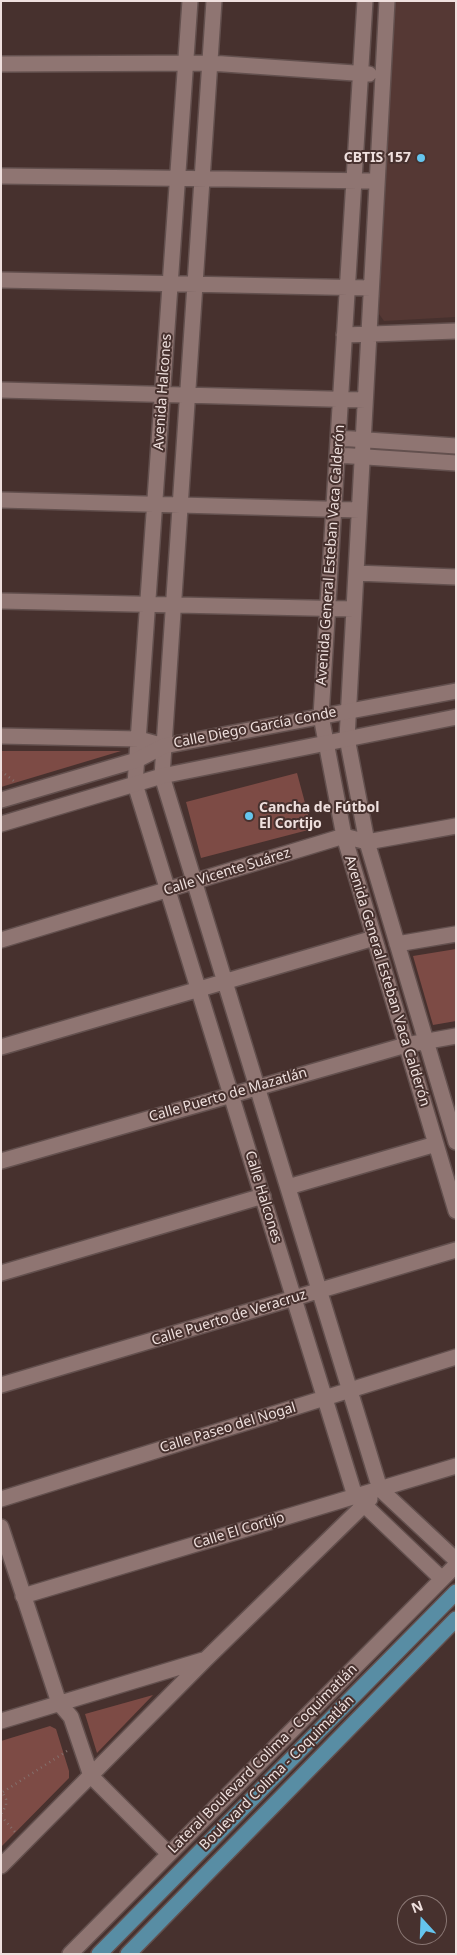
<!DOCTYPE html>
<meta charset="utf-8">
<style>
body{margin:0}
#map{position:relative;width:457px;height:1955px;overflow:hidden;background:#47312e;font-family:"Noto Sans",sans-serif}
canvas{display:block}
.frame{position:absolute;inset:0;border:2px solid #efe0de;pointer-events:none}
.north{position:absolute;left:397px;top:1895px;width:50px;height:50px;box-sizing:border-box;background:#47312e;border:1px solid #8a7774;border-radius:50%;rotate:340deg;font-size:14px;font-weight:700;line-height:20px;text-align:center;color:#efe0de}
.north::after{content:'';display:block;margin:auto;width:18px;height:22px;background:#65c5ee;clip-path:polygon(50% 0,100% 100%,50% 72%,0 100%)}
</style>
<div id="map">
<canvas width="457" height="1955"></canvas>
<div class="frame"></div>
<div class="north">N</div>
</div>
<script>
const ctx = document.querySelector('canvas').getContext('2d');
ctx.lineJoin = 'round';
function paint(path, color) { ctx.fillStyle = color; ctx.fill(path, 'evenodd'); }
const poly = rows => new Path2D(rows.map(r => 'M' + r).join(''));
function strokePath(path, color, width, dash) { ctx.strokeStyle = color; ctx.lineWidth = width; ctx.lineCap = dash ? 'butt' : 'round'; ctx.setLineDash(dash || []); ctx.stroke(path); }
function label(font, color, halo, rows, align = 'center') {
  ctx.font = font + ' "Noto Sans",sans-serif'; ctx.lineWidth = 4; ctx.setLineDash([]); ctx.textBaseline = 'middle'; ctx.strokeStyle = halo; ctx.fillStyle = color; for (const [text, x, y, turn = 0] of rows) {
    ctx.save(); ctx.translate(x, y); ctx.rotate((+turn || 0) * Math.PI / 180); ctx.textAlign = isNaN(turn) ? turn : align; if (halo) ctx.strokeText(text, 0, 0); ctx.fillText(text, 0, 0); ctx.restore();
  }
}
paint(poly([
 [394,1,456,1,456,317,384,321,379,314]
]), '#553834');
paint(poly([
 [1,751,121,751,1,787],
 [297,773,312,829,201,858,186,802],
 [456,949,456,1021,433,1025,413,956],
 [153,1695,97,1753,85,1714],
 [50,1726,56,1729,69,1771,69,1778,1,1847,1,1741]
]), '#7d4b45');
const minor = poly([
 [190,1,135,784,355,1496,442,1579],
 [214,1,162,776,380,1489,456,1560],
 [365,1,321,716,344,836,456,1211],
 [387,1,347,738,367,842,456,1142],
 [1,64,210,63,369,74],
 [1,176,377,181],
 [1,280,371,288],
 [344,335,456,331],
 [1,390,365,400],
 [338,438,456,446],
 [337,455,456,463],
 [1,500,359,510],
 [356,573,456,577],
 [1,601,354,609],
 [1,736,139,739,164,746],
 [1,940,344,836,367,842,456,826],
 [397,944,456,934],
 [1,1047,374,938],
 [1,1161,406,1045,456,1036],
 [288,1187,436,1144],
 [1,1273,263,1196],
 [1,1385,456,1250],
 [1,1499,456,1357],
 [1,1527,59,1703,71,1717,91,1776,169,1854],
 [23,1596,456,1466],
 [1,1721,203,1660],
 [1,1866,206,1659,370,1499],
 [70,1954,456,1565]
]);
const tertiary = poly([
 [1,800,137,760,164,746,456,691],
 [1,824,162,776,456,717]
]);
const primary = poly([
 [99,1954,456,1592],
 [128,1954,456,1619]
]);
strokePath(minor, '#63504e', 18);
strokePath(tertiary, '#63504e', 18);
strokePath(primary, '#63504e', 18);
strokePath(poly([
 [1,771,14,781],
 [1,1790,6,1799,6,1805,1,1815],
 [3,1792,67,1751],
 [1,1816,15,1832]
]), '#84706d', 2.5, [1, 4]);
strokePath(minor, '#8f7572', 15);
strokePath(tertiary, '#8f7572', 15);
strokePath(primary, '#588da4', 15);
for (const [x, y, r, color] of [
 [421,158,5,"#65c5ee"],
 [249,816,5,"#65c5ee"]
]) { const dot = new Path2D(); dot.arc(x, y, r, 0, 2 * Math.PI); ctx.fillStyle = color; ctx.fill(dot); strokePath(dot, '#47312e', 2); }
label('bold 14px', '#efe0de', '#47312e', [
 ["CBTIS 157",411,158],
 ["Cancha de Fútbol",259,808,"left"],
 ["El Cortijo",259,824,"left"]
], 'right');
label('14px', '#efe0de', '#47312e', [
 ["Avenida Halcones",163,392,-86],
 ["Avenida General Esteban Vaca Calderón",331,555,-86],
 ["Calle Diego García Conde",255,728,-11],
 ["Calle Vicente Suárez",227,872,-17],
 ["Avenida General Esteban Vaca Calderón",387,981,73],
 ["Calle Puerto de Mazatlán",228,1095,-16],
 ["Calle Halcones",263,1197,73],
 ["Calle Puerto de Veracruz",229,1318,-17],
 ["Calle Paseo del Nogal",228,1428,-17],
 ["Calle El Cortijo",239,1531,-17],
 ["Lateral Boulevard Colima - Coquimatlán",263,1759,-45],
 ["Boulevard Colima - Coquimatlán",277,1773,-45]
]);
</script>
